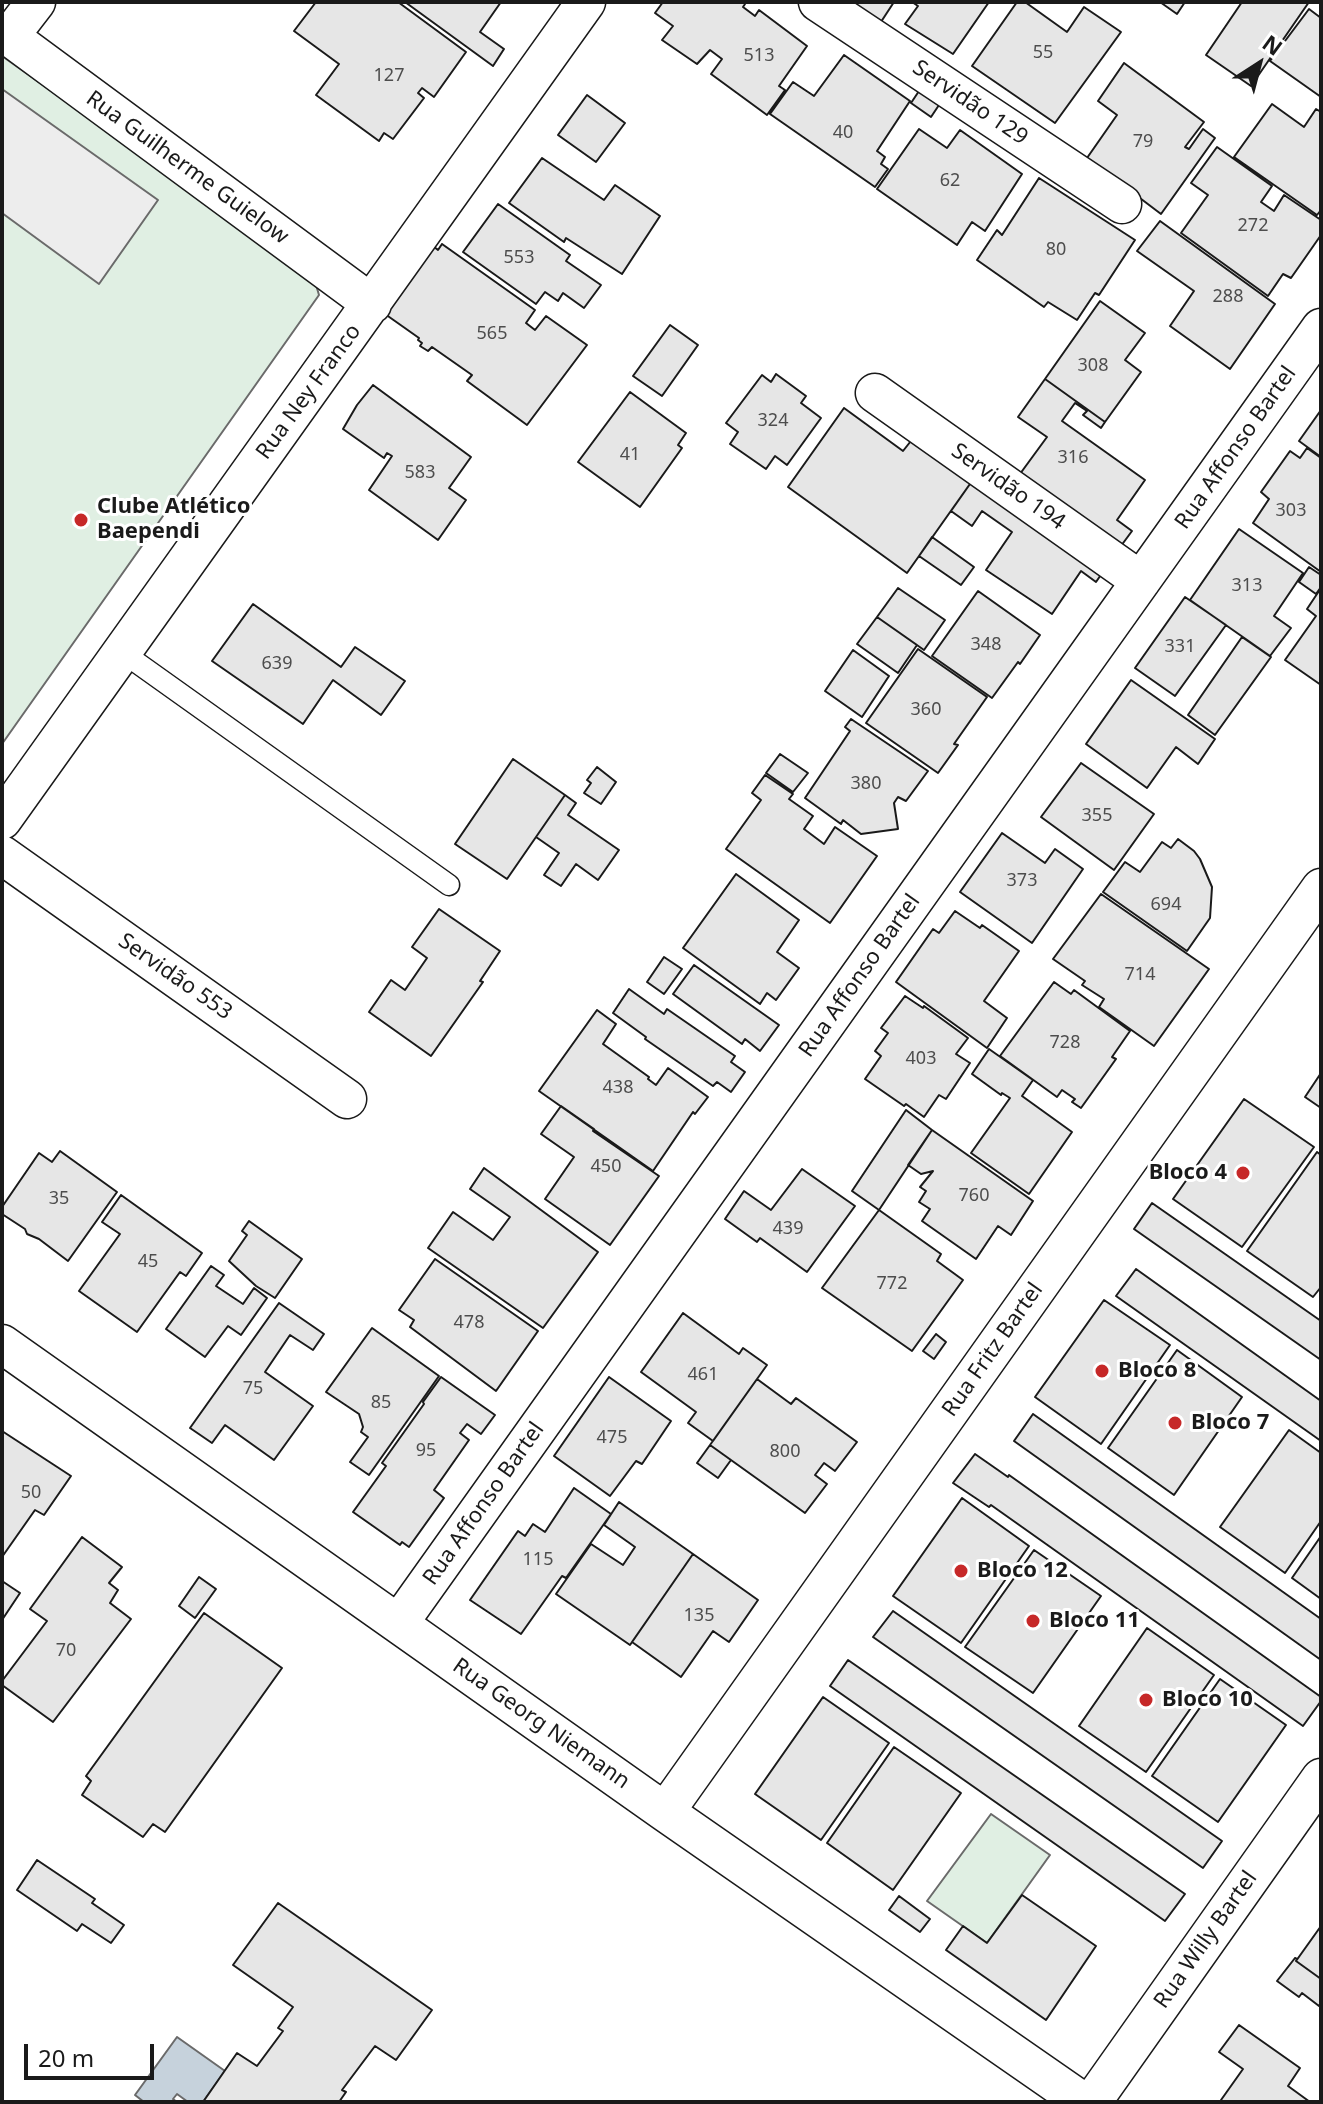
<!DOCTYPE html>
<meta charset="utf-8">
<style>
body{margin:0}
#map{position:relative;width:1323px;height:2104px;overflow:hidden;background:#fff;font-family:"Noto Sans",sans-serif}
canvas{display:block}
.frame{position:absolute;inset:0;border:4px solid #1a1a1a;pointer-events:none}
.north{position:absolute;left:1219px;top:24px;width:80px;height:80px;-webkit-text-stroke:6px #fff;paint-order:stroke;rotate:36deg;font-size:22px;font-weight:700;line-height:32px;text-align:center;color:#1a1a1a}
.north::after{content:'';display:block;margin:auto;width:28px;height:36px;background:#1a1a1a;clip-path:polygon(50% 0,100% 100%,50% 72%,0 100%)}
.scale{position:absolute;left:24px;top:2044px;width:130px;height:36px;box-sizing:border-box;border:4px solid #1a1a1a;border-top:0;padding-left:10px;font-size:24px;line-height:28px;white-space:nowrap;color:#1a1a1a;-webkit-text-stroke:6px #fff;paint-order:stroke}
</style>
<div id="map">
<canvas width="1323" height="2104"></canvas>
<div class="frame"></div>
<div class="north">N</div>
<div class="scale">20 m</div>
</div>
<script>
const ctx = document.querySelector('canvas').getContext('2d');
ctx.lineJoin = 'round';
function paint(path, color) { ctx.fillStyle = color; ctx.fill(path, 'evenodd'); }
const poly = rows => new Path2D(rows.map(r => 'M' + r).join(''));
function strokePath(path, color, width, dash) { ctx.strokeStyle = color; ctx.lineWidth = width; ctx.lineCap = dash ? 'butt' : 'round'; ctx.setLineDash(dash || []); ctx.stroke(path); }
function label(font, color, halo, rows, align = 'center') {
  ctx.font = font + ' "Noto Sans",sans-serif'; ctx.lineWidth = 6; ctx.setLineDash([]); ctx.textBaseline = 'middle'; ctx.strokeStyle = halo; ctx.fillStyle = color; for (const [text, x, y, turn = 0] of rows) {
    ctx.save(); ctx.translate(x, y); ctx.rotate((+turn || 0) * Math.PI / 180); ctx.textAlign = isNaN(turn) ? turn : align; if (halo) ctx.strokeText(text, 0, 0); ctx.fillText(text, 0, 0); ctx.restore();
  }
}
const green = poly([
 [2,56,314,278,319,295,2,744,2,56],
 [991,1814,1050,1855,987,1943,927,1901,991,1814]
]);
paint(green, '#e0efe3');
strokePath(green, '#6a6a6a', 2);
const parking = poly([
 [2,89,158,200,99,284,2,213,2,89]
]);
paint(parking, '#ededed');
strokePath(parking, '#6a6a6a', 2);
const water = poly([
 [177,2037,225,2071,203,2102,188,2102,177,2094,173,2099,177,2102,144,2102,135,2095,177,2037]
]);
paint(water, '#c6d2dc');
strokePath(water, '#6a6a6a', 2);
const building = poly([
 [316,2,398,2,466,52,434,97,422,88,418,93,424,98,393,139,384,133,379,141,316,95,339,64,294,31,316,2],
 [405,2,501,2,480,32,504,49,493,66,405,2],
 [663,2,743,2,745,4,743,7,755,16,759,10,807,46,779,86,785,90,767,115,711,74,722,59,710,50,697,64,662,40,673,26,655,13,663,2],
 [841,2,894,2,877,28,841,2],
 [912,2,989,2,953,54,905,24,918,6,912,2],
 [1017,2,1025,2,1067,32,1084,7,1121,32,1055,123,972,66,1017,2],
 [1160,2,1185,2,1177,14,1160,2],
 [1242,2,1309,2,1251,86,1206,55,1242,2],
 [1309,9,1321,18,1321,97,1270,61,1309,9],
 [844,55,910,101,877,151,885,157,881,164,888,169,875,187,770,114,793,82,814,96,844,55],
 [1124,63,1204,122,1185,147,1189,149,1203,129,1215,138,1161,214,1087,158,1117,115,1098,101,1124,63],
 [919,91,939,105,931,117,911,103,919,91],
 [587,95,625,123,596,162,558,135,587,95],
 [1272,104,1304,127,1316,109,1321,112,1321,210,1317,215,1234,157,1272,104],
 [919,129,947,148,960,130,1022,174,985,231,972,222,957,245,877,189,919,129],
 [1217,147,1272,186,1261,202,1274,211,1284,195,1321,220,1321,235,1291,278,1283,274,1268,296,1181,233,1208,195,1191,183,1217,147],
 [542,158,604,200,615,185,660,216,622,274,566,238,564,242,509,203,542,158],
 [1039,178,1135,240,1099,295,1095,293,1077,320,1048,302,1044,307,977,260,997,230,1002,235,1039,178],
 [498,204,570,255,566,261,601,285,584,308,563,293,558,301,545,292,536,304,463,252,498,204],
 [1160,221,1275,304,1230,369,1170,326,1194,291,1137,251,1160,221],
 [442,244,535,310,526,323,535,330,546,316,587,345,527,425,467,381,472,375,432,347,428,351,420,346,422,343,418,340,419,338,385,314,433,246,438,250,442,244],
 [1100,301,1145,333,1125,360,1141,372,1105,422,1045,379,1100,301],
 [670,325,698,345,662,396,633,376,670,325],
 [776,374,806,396,801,403,821,418,787,465,775,456,766,469,730,444,738,432,726,423,762,375,771,382,776,374],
 [1045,379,1105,422,1101,428,1083,415,1087,411,1075,403,1062,421,1145,480,1117,520,1132,531,1118,550,1017,478,1047,437,1018,417,1045,379],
 [373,385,471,457,449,488,466,500,438,540,369,490,392,456,387,453,384,458,343,429,357,405,373,385],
 [630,392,686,433,678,445,682,448,640,507,578,462,630,392],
 [844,408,903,451,918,432,977,474,907,573,788,487,844,408],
 [1321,410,1321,457,1299,441,1321,410],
 [1307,448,1321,458,1321,572,1253,523,1269,499,1261,492,1290,451,1300,458,1307,448],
 [977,474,1107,566,1096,582,1081,571,1052,614,986,570,1012,532,982,511,972,526,951,511,977,474],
 [1239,529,1303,573,1274,616,1291,628,1270,656,1190,600,1239,529],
 [932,537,974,567,961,585,919,556,932,537],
 [1309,567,1321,575,1321,587,1316,594,1299,582,1309,567],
 [898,588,945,620,924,650,877,617,898,588],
 [1321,588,1321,685,1285,660,1316,616,1307,609,1321,588],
 [978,591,1040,635,1020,664,1018,662,992,698,932,656,978,591],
 [1185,597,1226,625,1175,696,1135,668,1185,597],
 [253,604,341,667,355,647,405,681,381,715,333,680,303,724,212,661,253,604],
 [877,617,917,645,898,673,857,644,877,617],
 [1242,637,1271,657,1215,735,1188,715,1242,637],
 [918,649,987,697,954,744,958,745,938,773,866,723,918,649],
 [853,650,889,676,862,717,825,691,853,650],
 [1131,680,1215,739,1198,764,1176,747,1147,788,1086,744,1131,680],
 [851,719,928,771,906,801,898,797,894,803,898,829,861,834,843,820,841,824,805,798,850,731,845,727,851,719],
 [780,754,808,773,793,792,766,773,780,754],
 [513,759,565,795,507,879,455,844,513,759],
 [1081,763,1154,814,1114,870,1041,817,1081,763],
 [597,767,616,782,601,804,584,793,591,783,587,780,597,767],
 [765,775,793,794,789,799,813,816,804,829,824,844,835,827,877,856,830,923,726,849,761,800,752,793,765,775],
 [565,795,576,803,568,815,619,850,598,880,576,864,561,886,544,875,559,853,536,837,565,795],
 [1002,833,1045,863,1055,849,1083,869,1032,943,960,892,1002,833],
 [1178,839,1194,851,1200,859,1212,887,1210,918,1187,951,1103,892,1125,862,1140,872,1162,842,1171,848,1178,839],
 [736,874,799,920,777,952,799,968,776,1000,767,993,760,1004,683,948,736,874],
 [1101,894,1209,969,1154,1046,1099,1007,1104,999,1082,985,1085,981,1053,959,1101,894],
 [439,909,500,951,480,981,483,982,431,1056,369,1012,391,980,405,990,427,958,412,947,439,909],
 [955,911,980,928,982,925,1019,951,984,1001,1007,1018,987,1048,896,982,933,929,939,933,955,911],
 [664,957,682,969,664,994,647,982,664,957],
 [694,965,779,1025,760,1051,745,1039,742,1044,673,994,694,965],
 [1054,982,1071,994,1074,990,1130,1031,1112,1057,1116,1059,1081,1108,1072,1102,1075,1099,1062,1090,1057,1097,1000,1056,1054,982],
 [629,989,664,1014,667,1009,735,1056,731,1062,745,1072,731,1092,717,1082,713,1086,645,1039,646,1037,613,1013,629,989],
 [905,996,923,1008,924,1006,968,1038,956,1054,970,1063,946,1099,939,1095,924,1117,906,1104,904,1106,865,1079,881,1056,875,1051,888,1033,881,1028,905,996],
 [597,1010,616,1024,603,1044,649,1077,648,1079,656,1085,668,1068,708,1097,695,1114,693,1112,653,1171,539,1091,597,1010],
 [989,1049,1033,1080,1022,1096,1072,1132,1029,1194,971,1153,1010,1098,1002,1093,1001,1095,972,1074,989,1049],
 [1321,1073,1321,1108,1305,1097,1321,1073],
 [1244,1099,1314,1147,1242,1247,1173,1199,1244,1099],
 [561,1106,594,1129,593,1131,659,1176,610,1245,545,1199,574,1157,541,1134,561,1106],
 [906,1110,932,1130,879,1210,852,1191,906,1110],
 [932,1130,1033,1201,1011,1235,998,1226,976,1259,922,1221,930,1209,919,1202,926,1191,920,1187,933,1171,921,1174,908,1165,932,1130],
 [60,1151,117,1192,68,1261,39,1239,27,1234,25,1229,2,1214,2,1207,39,1153,52,1162,60,1151],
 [1317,1152,1321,1155,1321,1287,1313,1297,1247,1251,1317,1152],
 [484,1168,598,1252,543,1328,428,1248,453,1212,493,1240,510,1217,470,1189,484,1168],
 [802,1169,855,1206,807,1272,760,1238,757,1242,725,1219,744,1191,771,1210,802,1169],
 [121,1195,202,1253,186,1276,180,1272,137,1332,79,1291,120,1234,102,1222,121,1195],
 [1152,1203,1321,1321,1321,1360,1134,1229,1152,1203],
 [879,1210,941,1254,937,1261,963,1280,912,1351,822,1288,879,1210],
 [249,1221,302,1259,275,1298,256,1286,229,1261,247,1235,242,1231,249,1221],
 [435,1259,538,1331,496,1391,410,1327,414,1320,399,1310,435,1259],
 [211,1266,224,1275,216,1286,243,1304,254,1288,267,1298,241,1335,228,1326,205,1357,166,1329,211,1266],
 [1136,1269,1321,1401,1321,1441,1116,1296,1136,1269],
 [1104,1300,1170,1345,1101,1444,1035,1397,1104,1300],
 [279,1303,324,1334,313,1350,290,1335,265,1372,313,1406,274,1460,225,1425,212,1443,190,1428,279,1303],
 [683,1313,739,1354,743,1348,767,1365,713,1441,688,1423,696,1412,641,1372,683,1313],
 [372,1328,439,1376,369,1475,350,1462,368,1437,361,1432,363,1427,359,1414,326,1392,372,1328],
 [936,1334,946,1342,934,1359,923,1351,936,1334],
 [1177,1350,1242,1397,1174,1495,1108,1448,1177,1350],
 [441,1377,495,1415,481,1434,467,1424,460,1433,469,1440,434,1490,444,1498,409,1547,402,1542,400,1545,353,1512,386,1466,382,1463,424,1404,423,1402,441,1377],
 [609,1377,671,1421,642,1464,636,1461,610,1496,554,1456,609,1377],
 [757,1379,791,1404,796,1398,857,1442,835,1471,824,1463,815,1475,827,1484,805,1513,710,1445,757,1379],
 [1033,1414,1321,1619,1321,1660,1014,1441,1033,1414],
 [1289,1430,1321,1453,1321,1521,1285,1573,1220,1527,1289,1430],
 [2,1431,71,1476,44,1515,35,1510,2,1557,2,1431],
 [710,1445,731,1460,718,1478,697,1463,710,1445],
 [975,1454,1008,1477,1009,1475,1321,1697,1321,1701,1303,1726,991,1505,989,1507,953,1483,975,1454],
 [574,1488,611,1514,566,1578,562,1576,521,1634,470,1600,518,1531,525,1536,533,1524,545,1532,574,1488],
 [962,1498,1029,1546,961,1643,893,1596,962,1498],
 [619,1502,693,1554,630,1645,556,1594,591,1544,623,1565,635,1547,604,1525,619,1502],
 [1321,1536,1321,1599,1292,1578,1321,1536],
 [82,1537,122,1567,109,1583,118,1590,110,1603,131,1619,53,1722,2,1685,2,1681,47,1621,30,1609,82,1537],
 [1034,1550,1101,1596,1033,1693,965,1647,1034,1550],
 [693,1554,758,1600,729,1642,713,1631,681,1677,632,1642,693,1554],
 [199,1577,216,1589,195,1618,179,1606,199,1577],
 [2,1581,20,1593,2,1620,2,1581],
 [893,1611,1222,1841,1203,1868,873,1637,893,1611],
 [204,1613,282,1668,165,1832,153,1824,143,1837,82,1795,91,1781,86,1776,204,1613],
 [1147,1628,1214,1675,1146,1772,1079,1726,1147,1628],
 [848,1660,1185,1894,1165,1921,830,1686,848,1660],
 [1220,1679,1286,1725,1218,1822,1152,1776,1220,1679],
 [823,1697,889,1743,821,1840,755,1794,823,1697],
 [894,1747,961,1793,893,1890,827,1843,894,1747],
 [37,1860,95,1899,92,1903,124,1925,111,1943,82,1924,77,1931,17,1890,37,1860],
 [1022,1895,1096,1946,1046,2020,946,1950,963,1926,987,1943,1022,1895],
 [899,1896,930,1919,920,1932,889,1910,899,1896],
 [278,1903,432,2010,396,2060,375,2046,342,2090,346,2092,339,2102,203,2102,237,2053,257,2066,283,2031,278,2028,293,2007,233,1965,278,1903],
 [1321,1926,1321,1979,1296,1961,1321,1926],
 [1295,1958,1297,1959,1296,1961,1321,1979,1321,2003,1319,2006,1302,1993,1299,1997,1277,1981,1295,1958],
 [1239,2025,1300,2068,1288,2086,1310,2102,1225,2102,1221,2100,1243,2069,1219,2052,1239,2025]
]);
paint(building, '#e6e6e6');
strokePath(building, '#1a1a1a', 2);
const service = poly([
 [122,652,449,885]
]);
const minor = poly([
 [818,2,1122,204],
 [2,31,372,304],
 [9,37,36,2],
 [875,393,1141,581],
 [2,820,586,2],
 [2,855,347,1099],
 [2,1344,665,1812,1083,2102],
 [399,1623,1321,328],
 [665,1812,1321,888],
 [1092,2102,1321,1778]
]);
strokePath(service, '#1a1a1a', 23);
strokePath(minor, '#1a1a1a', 41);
strokePath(service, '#fff', 20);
strokePath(minor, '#fff', 38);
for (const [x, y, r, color] of [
 [81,520,8,"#c62828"],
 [1243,1173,8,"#c62828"],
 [1102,1371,8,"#c62828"],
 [1175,1423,8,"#c62828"],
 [961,1571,8,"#c62828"],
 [1033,1621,8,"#c62828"],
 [1146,1700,8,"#c62828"]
]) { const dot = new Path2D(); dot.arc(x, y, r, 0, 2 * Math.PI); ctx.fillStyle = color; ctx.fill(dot); strokePath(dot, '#fff', 3); }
label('18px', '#4d4d4d', null, [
 ["55",1043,53],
 ["513",759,56],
 ["127",389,76],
 ["40",843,133],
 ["79",1143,142],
 ["62",950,181],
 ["272",1253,226],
 ["80",1056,250],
 ["553",519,258],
 ["288",1228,297],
 ["565",492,334],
 ["308",1093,366],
 ["324",773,421],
 ["41",630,455],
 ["316",1073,458],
 ["583",420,473],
 ["303",1291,511],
 ["313",1247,586],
 ["348",986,645],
 ["331",1180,647],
 ["639",277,664],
 ["360",926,710],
 ["380",866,784],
 ["355",1097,816],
 ["373",1022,881],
 ["694",1166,905],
 ["714",1140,975],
 ["728",1065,1043],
 ["403",921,1059],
 ["438",618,1088],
 ["450",606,1167],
 ["760",974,1196],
 ["35",59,1199],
 ["439",788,1229],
 ["45",148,1262],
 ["772",892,1284],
 ["478",469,1323],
 ["461",703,1375],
 ["75",253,1389],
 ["85",381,1403],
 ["475",612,1438],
 ["95",426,1451],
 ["800",785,1452],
 ["50",31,1493],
 ["115",538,1560],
 ["135",699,1616],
 ["70",66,1651]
]);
label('22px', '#1a1a1a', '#fff', [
 ["Servidão 129",970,103,34],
 ["Rua Guilherme Guielow",187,168,36],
 ["Rua Ney Franco",309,392,-54],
 ["Rua Affonso Bartel",1236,448,-55],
 ["Servidão 194",1008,487,35],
 ["Rua Affonso Bartel",860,976,-55],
 ["Servidão 553",175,977,35],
 ["Rua Fritz Bartel",993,1350,-55],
 ["Rua Affonso Bartel",484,1504,-55],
 ["Rua Georg Niemann",541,1724,35],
 ["Rua Willy Bartel",1206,1940,-55]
]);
label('bold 22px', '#1a1a1a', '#fff', [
 ["Clube Atlético",97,507],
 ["Baependi",97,532],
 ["Bloco 4",1227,1173,"right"],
 ["Bloco 8",1118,1371],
 ["Bloco 7",1191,1423],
 ["Bloco 12",977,1571],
 ["Bloco 11",1049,1621],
 ["Bloco 10",1162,1700]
], 'left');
</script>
